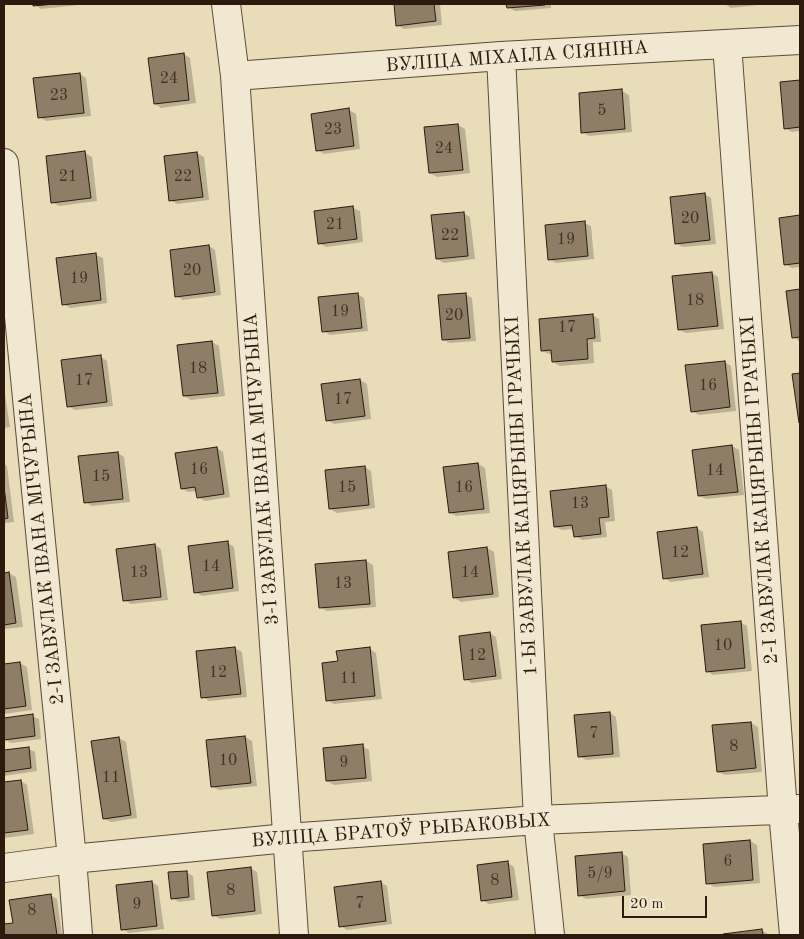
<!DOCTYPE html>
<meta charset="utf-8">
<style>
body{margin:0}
#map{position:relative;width:804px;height:939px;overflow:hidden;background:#e9dcb9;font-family:"Old Standard TT",serif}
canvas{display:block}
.frame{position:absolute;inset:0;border:5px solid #2e190e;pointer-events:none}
.scale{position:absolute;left:622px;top:896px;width:85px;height:22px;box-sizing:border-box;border:2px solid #2e190e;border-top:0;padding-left:6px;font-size:15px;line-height:18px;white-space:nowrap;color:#2e190e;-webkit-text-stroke:4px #f1e8d2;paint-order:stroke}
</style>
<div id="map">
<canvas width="804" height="939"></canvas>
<div class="frame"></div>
<div class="scale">20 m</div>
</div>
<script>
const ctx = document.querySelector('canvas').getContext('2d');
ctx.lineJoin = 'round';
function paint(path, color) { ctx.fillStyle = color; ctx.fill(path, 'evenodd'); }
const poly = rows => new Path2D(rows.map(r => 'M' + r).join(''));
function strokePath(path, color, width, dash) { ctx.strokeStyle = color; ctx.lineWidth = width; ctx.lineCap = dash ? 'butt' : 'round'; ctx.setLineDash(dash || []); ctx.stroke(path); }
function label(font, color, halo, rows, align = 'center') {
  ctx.font = font + ' "Old Standard TT",serif'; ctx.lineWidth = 4.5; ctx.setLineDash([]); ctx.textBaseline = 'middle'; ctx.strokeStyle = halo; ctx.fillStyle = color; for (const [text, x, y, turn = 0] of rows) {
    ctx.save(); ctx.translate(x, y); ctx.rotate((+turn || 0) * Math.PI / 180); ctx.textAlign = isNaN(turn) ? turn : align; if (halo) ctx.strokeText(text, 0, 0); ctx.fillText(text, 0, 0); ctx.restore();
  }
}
paint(poly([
 [34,4,79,4,79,5,41,9],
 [395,4,440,4,442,25,404,29,397,25],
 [508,4,551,4,551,8,515,11,508,7],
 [725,4,766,4,731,8],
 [184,54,190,58,196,103,161,108,155,104],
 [80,74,86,78,91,116,46,121,39,117],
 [800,81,800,131,792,132,785,128,781,83],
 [622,91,629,95,632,132,589,136,582,132],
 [349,110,356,114,360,149,324,154,317,150],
 [458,125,465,129,470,173,437,177,430,173,425,128],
 [85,153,92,157,97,201,59,206,52,202],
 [197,153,204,157,209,200,177,204,170,200],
 [704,194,711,198,716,244,683,247,677,244],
 [353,208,360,211,363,242,326,247,319,243],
 [463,213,470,217,475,259,444,263,437,259],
 [800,217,800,267,792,268,785,264,780,219],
 [584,223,591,226,594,259,556,263,549,259],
 [209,246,215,250,221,295,183,300,176,296],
 [96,255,103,258,107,303,70,308,63,304],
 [712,273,718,277,724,329,686,333,680,330],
 [800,290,800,341,799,341,793,337,787,292],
 [357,294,364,298,368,331,330,335,324,331],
 [465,294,472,298,476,341,450,343,443,340],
 [592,315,599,319,601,342,593,342,594,363,560,366,553,362,553,354,549,354,542,351],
 [212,342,219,346,225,396,191,400,184,396,179,346],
 [101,357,107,361,113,406,75,410,68,406],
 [725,362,731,366,736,411,699,415,692,411],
 [360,380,367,384,371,419,334,424,327,420],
 [4,388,10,427,4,428],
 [732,446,739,450,744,495,706,499,699,496],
 [217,448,223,452,230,497,205,501,198,497,197,491,188,492,182,489],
 [118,453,124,457,130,502,92,506,85,502],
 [4,464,7,466,14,522,4,523],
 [478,464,485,468,490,513,456,516,450,513,444,468],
 [365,467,371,471,375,508,337,513,330,509],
 [605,486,612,490,615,521,605,522,607,537,582,540,575,536,574,529,562,530,555,527],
 [697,528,703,532,709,577,671,582,664,578],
 [228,543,234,547,239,591,202,596,195,592],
 [155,545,161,549,168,600,131,604,124,600],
 [487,548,494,552,499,597,461,602,455,598,449,553],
 [366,561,373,565,376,607,327,611,320,607],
 [9,573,16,577,23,627,4,629,4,574],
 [740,622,747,626,752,671,713,675,707,671],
 [490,633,496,637,502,679,472,683,465,679],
 [235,648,242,652,247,697,209,701,203,697,197,653],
 [370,649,376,653,382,699,334,704,327,700,339,662],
 [20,663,27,667,32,710,4,714,4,665],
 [610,713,616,717,620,757,586,760,579,756],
 [32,716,39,719,41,739,11,743,4,739,4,719],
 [751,723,758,727,762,772,725,775,718,772,713,727],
 [245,737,252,741,257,786,219,790,212,787],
 [119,738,126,742,137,818,111,822,104,819],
 [362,746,369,750,372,781,334,785,327,781],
 [28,748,35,752,37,771,4,776,4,751],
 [21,781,27,785,34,834,4,838,4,783],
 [750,841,757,845,760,883,714,887,708,883],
 [621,853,628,857,631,895,586,899,579,895],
 [508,863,514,867,519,900,489,904,482,900],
 [250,868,257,872,262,914,220,919,213,915],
 [186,872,193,876,195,900,179,902,172,898],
 [152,882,158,886,164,929,129,933,122,929],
 [381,882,387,886,392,924,347,930,341,926],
 [50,895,57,899,62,935,4,935,4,926,14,924],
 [762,930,769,935,724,935]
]), '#0003');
const building = poly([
 [33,4,55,4,33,6,33,4],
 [394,4,434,4,436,21,396,26,394,4],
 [506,4,545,4,545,5,507,8,506,4],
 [184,53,189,100,154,104,148,58,184,53],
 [80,73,84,113,38,118,33,78,80,73],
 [800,80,800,127,784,129,780,82,800,80],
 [622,89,625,129,581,133,579,93,622,89],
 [349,108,354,146,316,151,311,114,349,108],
 [458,124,463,170,429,173,424,127,458,124],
 [85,151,91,198,51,203,46,156,85,151],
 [197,152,203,197,169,201,164,156,197,152],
 [705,193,710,240,675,244,670,197,705,193],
 [353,206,357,239,318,244,314,211,353,206],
 [464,212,468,256,436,259,431,215,464,212],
 [800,215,800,263,784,265,779,218,800,215],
 [585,221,588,256,548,260,545,225,585,221],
 [209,245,215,292,175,297,170,250,209,245],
 [96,253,101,300,62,305,56,258,96,253],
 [712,272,718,326,678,330,672,276,712,272],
 [800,289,800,337,792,338,786,291,800,289],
 [358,293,362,328,322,332,318,297,358,293],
 [466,293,470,338,442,340,438,295,466,293],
 [593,314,595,338,587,339,588,359,552,362,551,350,541,351,539,319,593,314],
 [212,341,218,393,183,396,177,345,212,341],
 [101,355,107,402,67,407,61,360,101,355],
 [725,361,730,407,691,412,685,365,725,361],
 [800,373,800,423,799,423,792,374,800,373],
 [360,379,365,416,326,421,321,384,360,379],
 [732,445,738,492,698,496,692,450,732,445],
 [217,447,224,494,197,498,195,487,181,489,175,453,217,447],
 [118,452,123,499,84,503,78,456,118,452],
 [478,463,484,509,449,513,443,467,478,463],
 [365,466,369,505,329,509,325,470,365,466],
 [606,485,609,517,599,518,601,534,574,537,572,525,554,527,550,491,606,485],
 [4,487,8,518,4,519,4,487],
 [697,527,703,574,663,579,657,532,697,527],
 [228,541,233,588,194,593,188,546,228,541],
 [155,544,161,597,123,601,116,549,155,544],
 [487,547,493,594,453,598,448,552,487,547],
 [366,560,370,604,319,608,315,564,366,560],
 [9,572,16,623,4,625,4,573,9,572],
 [741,621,745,668,706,672,701,625,741,621],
 [490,632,496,676,464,680,459,636,490,632],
 [235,647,241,694,201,698,196,651,235,647],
 [370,647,375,696,326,701,322,663,338,661,336,651,370,647],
 [20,662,26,706,4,709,4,664,20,662],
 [610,712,613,754,578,757,574,715,610,712],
 [33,714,35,736,4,740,4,718,33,714],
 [751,722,756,768,717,772,712,725,751,722],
 [245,736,251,783,211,787,206,740,245,736],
 [119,737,131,815,103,819,91,741,119,737],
 [363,744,366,778,326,781,323,748,363,744],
 [29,747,31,768,4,772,4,750,29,747],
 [21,780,28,830,4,833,4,782,21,780],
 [750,840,753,880,706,884,703,844,750,840],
 [622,852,625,891,578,896,575,856,622,852],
 [508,861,512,897,481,901,477,865,508,861],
 [251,867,255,911,212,916,207,872,251,867],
 [187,871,189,897,171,899,168,872,187,871],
 [152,881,157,926,121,930,116,885,152,881],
 [381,881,386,921,339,927,334,887,381,881],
 [51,894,57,935,4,935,4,924,13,923,9,900,51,894],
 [762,929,763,935,723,935,723,934,762,929]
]);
paint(building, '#8f7e67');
strokePath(building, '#2e190e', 1);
const minor = poly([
 [226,4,235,76,294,935],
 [727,44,783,811,794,935],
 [501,56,538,820,550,935],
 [235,76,501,56,800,40],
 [4,163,72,859,78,935],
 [4,868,72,859,287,838,538,820,800,809]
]);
strokePath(minor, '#5d4a39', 30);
strokePath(minor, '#f1e8d2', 28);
label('16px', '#463224', null, [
 ["24",169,79],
 ["23",59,96],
 ["5",602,111],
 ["23",333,130],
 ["24",444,149],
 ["21",68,177],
 ["22",183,177],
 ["20",690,219],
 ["21",335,225],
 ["22",450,236],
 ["19",566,240],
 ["20",192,271],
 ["19",79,279],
 ["18",695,301],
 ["19",340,312],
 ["20",454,316],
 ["17",567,328],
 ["18",198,369],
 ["17",84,381],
 ["16",708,386],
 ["17",343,400],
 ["16",199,470],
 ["14",715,471],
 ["15",101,477],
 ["15",347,488],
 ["16",464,488],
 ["13",580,504],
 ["12",680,553],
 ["14",211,567],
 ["13",139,573],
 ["14",470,573],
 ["13",343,584],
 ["10",723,646],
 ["12",477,656],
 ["12",218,673],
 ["11",349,679],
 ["7",594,734],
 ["8",734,747],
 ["10",228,761],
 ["9",344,763],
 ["11",111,778],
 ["6",728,862],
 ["5/9",600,874],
 ["8",495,881],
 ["8",231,891],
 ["7",360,904],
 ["9",137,905],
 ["8",32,911]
]);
label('19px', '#2e190e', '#f1e8d2', [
 ["ВУЛІЦА МІХАІЛА СІЯНІНА",517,57,-4],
 ["3-І ЗАВУЛАК ІВАНА МІЧУРЫНА",262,469,-94],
 ["2-І ЗАВУЛАК КАЦЯРЫНЫ ГРАЧЫХІ",760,490,-94],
 ["1-Ы ЗАВУЛАК КАЦЯРЫНЫ ГРАЧЫХІ",522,496,-93],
 ["2-І ЗАВУЛАК ІВАНА МІЧУРЫНА",42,549,-96],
 ["ВУЛІЦА БРАТОЎ РЫБАКОВЫХ",401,831,-4]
]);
</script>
